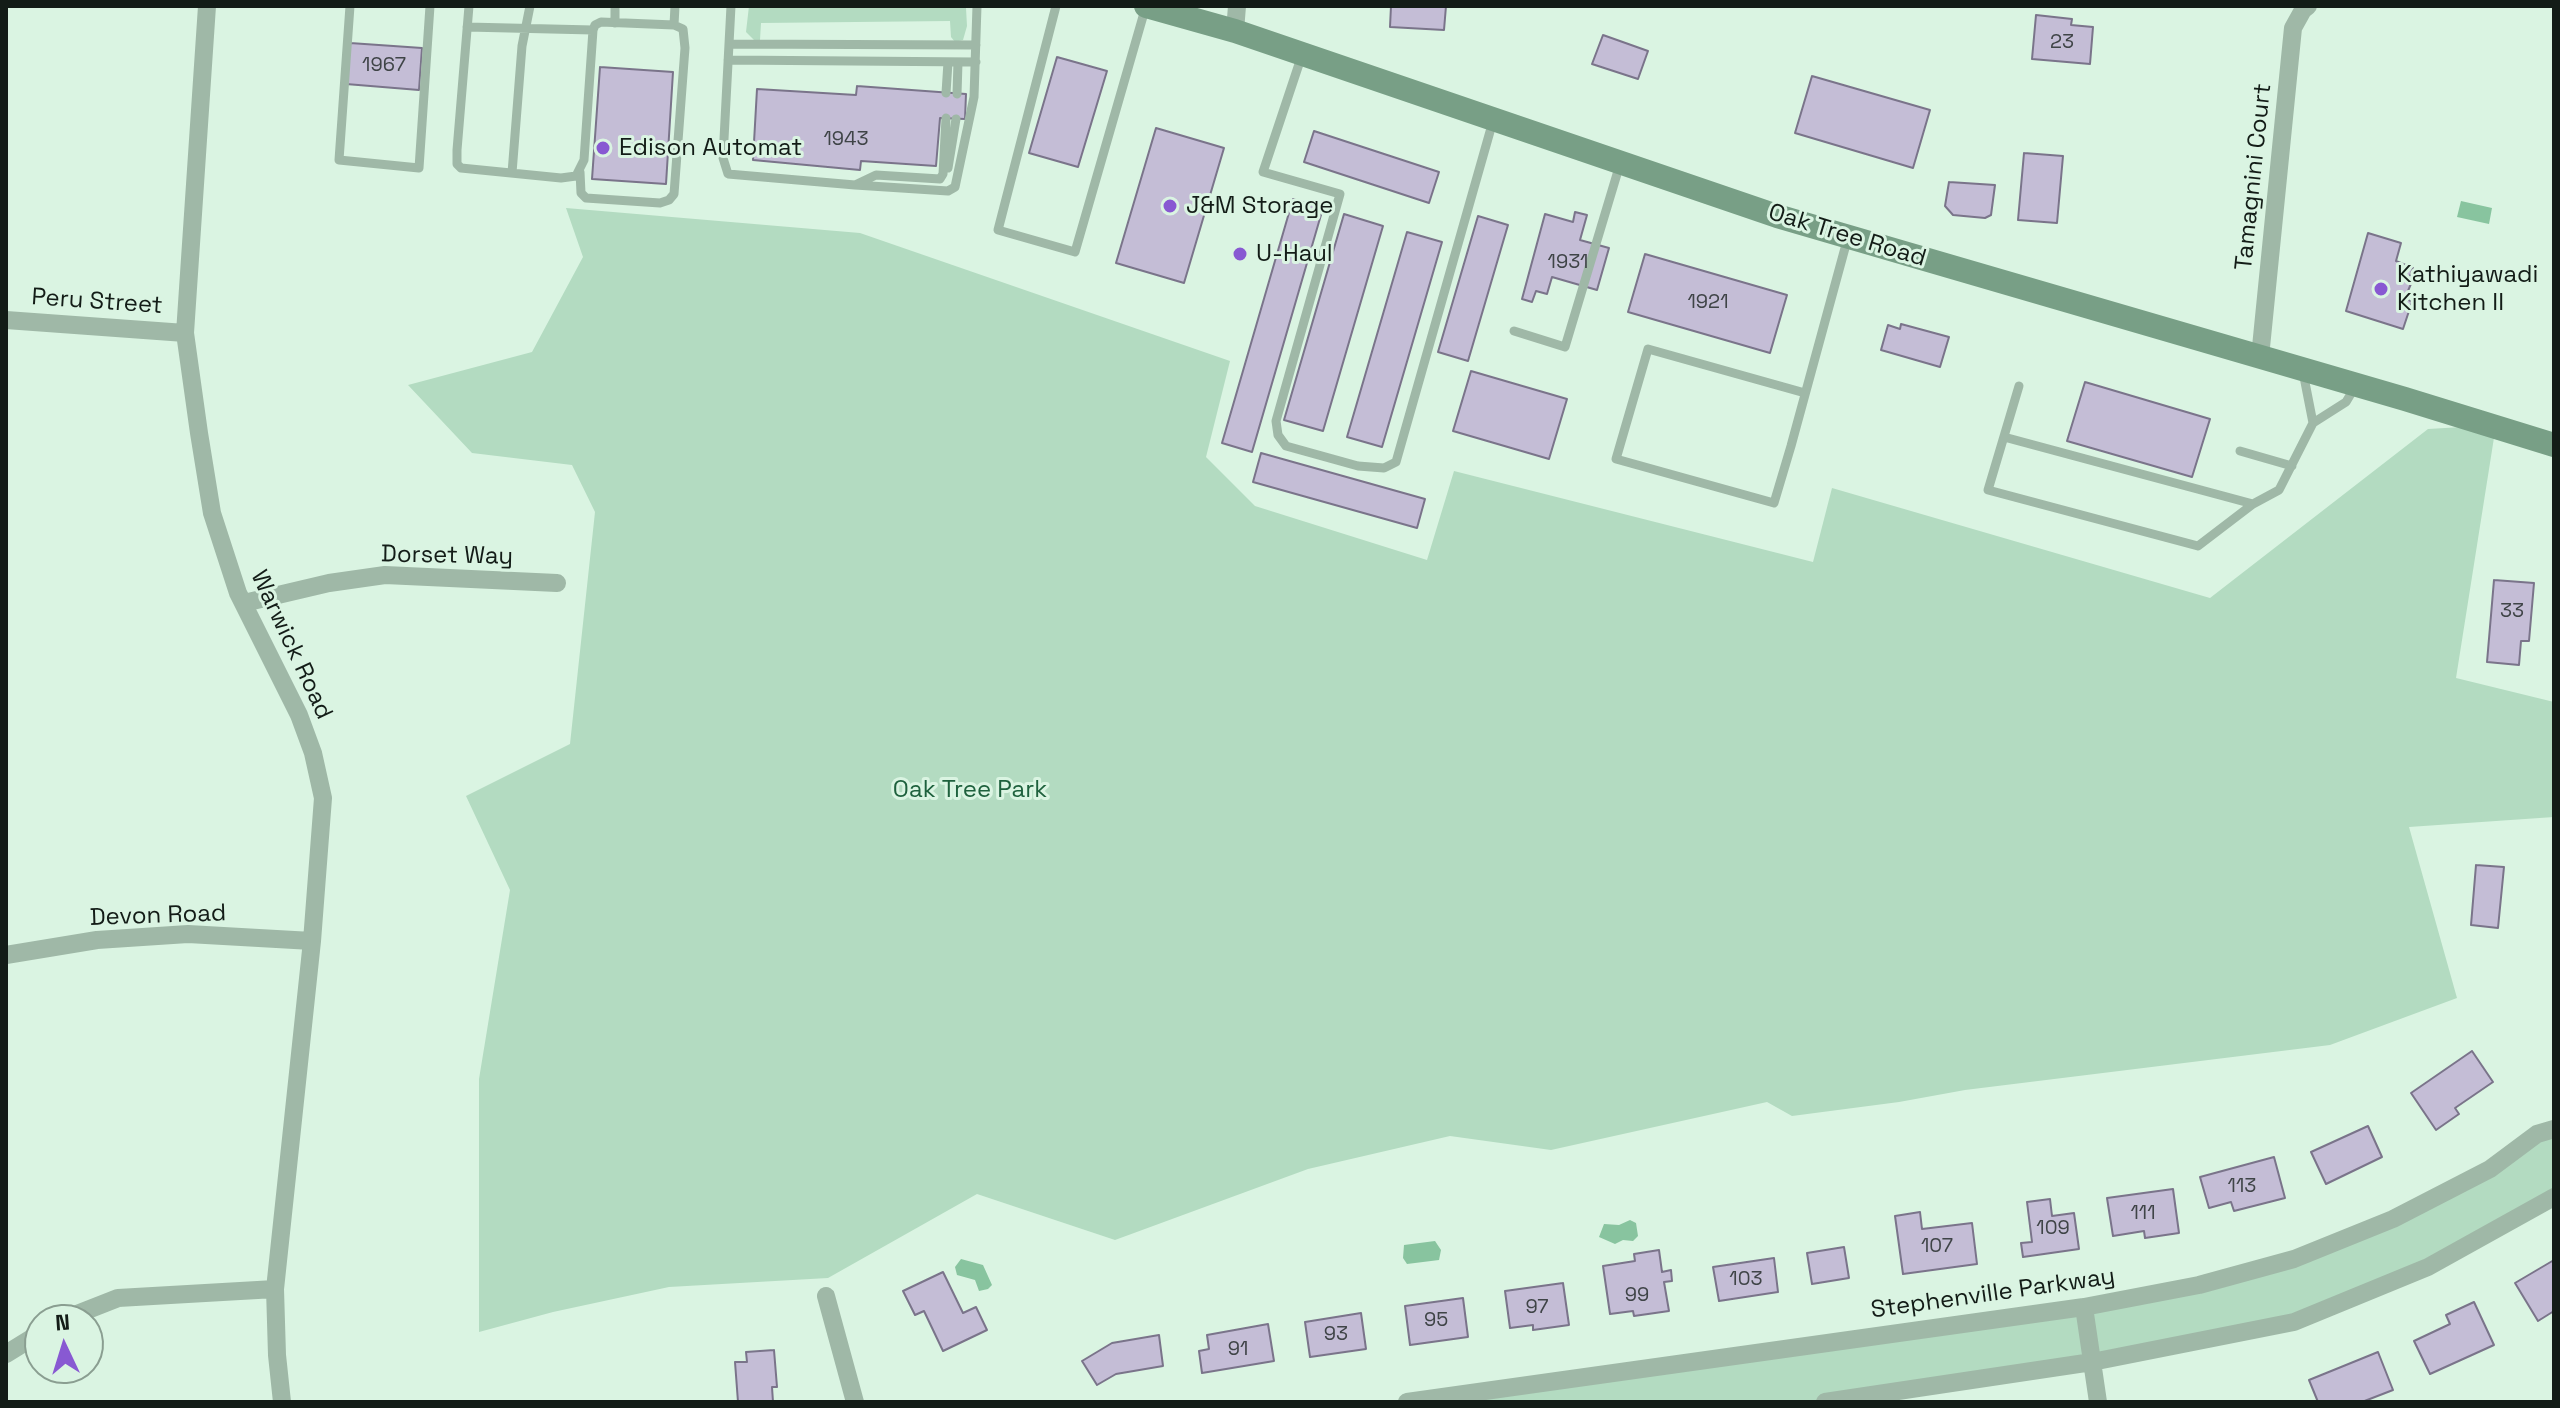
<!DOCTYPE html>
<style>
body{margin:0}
#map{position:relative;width:2560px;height:1408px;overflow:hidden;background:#daf4e2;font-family:"Space Grotesk",sans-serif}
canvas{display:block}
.frame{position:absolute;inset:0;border:8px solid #131c17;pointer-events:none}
.north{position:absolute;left:24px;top:1304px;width:80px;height:80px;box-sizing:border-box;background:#daf4e2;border:2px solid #8a9e91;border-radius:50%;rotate:356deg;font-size:22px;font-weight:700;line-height:32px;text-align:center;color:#131c17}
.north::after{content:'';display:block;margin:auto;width:28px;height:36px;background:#8859d2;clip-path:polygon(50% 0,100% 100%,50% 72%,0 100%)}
</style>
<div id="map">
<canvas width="2560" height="1408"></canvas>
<div class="frame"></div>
<div class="north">N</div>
</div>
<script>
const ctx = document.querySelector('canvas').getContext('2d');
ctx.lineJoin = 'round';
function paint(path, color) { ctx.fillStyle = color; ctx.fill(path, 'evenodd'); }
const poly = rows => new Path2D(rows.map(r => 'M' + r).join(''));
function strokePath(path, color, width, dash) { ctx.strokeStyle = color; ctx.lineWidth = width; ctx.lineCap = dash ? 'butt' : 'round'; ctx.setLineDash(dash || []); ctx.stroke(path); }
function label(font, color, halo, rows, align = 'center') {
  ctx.font = font + ' "Space Grotesk",sans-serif'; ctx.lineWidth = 6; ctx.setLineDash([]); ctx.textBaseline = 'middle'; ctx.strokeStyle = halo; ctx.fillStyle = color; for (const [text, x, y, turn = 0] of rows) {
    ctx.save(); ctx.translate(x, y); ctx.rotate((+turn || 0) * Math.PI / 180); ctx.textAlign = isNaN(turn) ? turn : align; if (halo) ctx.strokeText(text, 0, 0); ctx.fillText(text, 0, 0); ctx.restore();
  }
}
paint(poly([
 [749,6,952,6,966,8,967,26,963,40,955,42,951,37,950,21,761,23,760,40,754,40,746,32],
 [566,208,860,233,1230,361,1206,457,1255,506,1427,560,1454,471,1813,562,1832,488,2210,598,2428,429,2496,425,2456,678,2554,702,2554,817,2409,827,2457,998,2330,1045,1965,1090,1899,1102,1792,1116,1767,1102,1551,1150,1450,1136,1308,1169,1115,1240,977,1194,828,1278,669,1287,553,1312,479,1332,479,1079,510,890,466,796,570,744,595,512,572,465,472,453,408,385,532,352,583,257],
 [2554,1129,2554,1197,2294,1322,1825,1402,1407,1402,2084,1307,2294,1259]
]), '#b3dbc1');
paint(poly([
 [2461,201,2492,208,2489,224,2457,217],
 [1630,1220,1636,1223,1638,1236,1633,1241,1623,1240,1615,1244,1599,1237,1604,1224,1619,1225],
 [1435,1241,1441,1250,1439,1260,1407,1264,1403,1258,1404,1245],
 [961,1259,983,1265,992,1285,988,1289,979,1291,975,1280,957,1275,955,1267]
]), '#88c49f');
const building = poly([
 [1391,6,1446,6,1444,30,1390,27,1391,6],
 [2036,15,2072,19,2071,25,2093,27,2090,64,2032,59,2036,15],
 [1603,35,1648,51,1638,79,1592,64,1603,35],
 [350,43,422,48,419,90,346,84,350,43],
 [1057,57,1107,71,1078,167,1029,153,1057,57],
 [600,67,673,72,666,184,592,179,600,67],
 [1812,76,1930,110,1913,168,1795,133,1812,76],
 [857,86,966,94,965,119,940,118,936,166,861,161,860,170,753,160,757,89,856,95,857,86],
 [1156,128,1224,148,1184,283,1116,263,1156,128],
 [1314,131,1439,172,1429,203,1304,162,1314,131],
 [2024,153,2063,156,2057,223,2018,220,2024,153],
 [1949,182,1995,185,1991,215,1985,218,1953,215,1945,206,1949,182],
 [1293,199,1323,208,1252,452,1222,443,1293,199],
 [1575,212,1587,215,1580,240,1609,248,1597,290,1552,277,1547,294,1536,291,1532,302,1522,299,1545,214,1573,222,1575,212],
 [1344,214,1383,226,1323,431,1284,420,1344,214],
 [1478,216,1508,225,1468,361,1438,352,1478,216],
 [1407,232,1442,242,1382,447,1347,437,1407,232],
 [2368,233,2401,243,2396,261,2413,268,2409,278,2413,279,2405,298,2412,302,2403,329,2346,311,2368,233],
 [1645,254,1787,295,1770,353,1628,312,1645,254],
 [1901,324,1949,337,1940,367,1881,350,1888,325,1900,329,1901,324],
 [1471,371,1567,399,1549,459,1453,431,1471,371],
 [2085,382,2210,419,2192,477,2067,441,2085,382],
 [1261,453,1425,499,1417,528,1253,482,1261,453],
 [2494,580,2534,583,2529,641,2521,641,2519,665,2487,662,2494,580],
 [2476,865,2504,867,2498,928,2471,925,2476,865],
 [2472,1051,2493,1082,2455,1108,2459,1114,2436,1130,2411,1093,2472,1051],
 [2368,1126,2382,1157,2326,1184,2311,1152,2368,1126],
 [2274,1157,2285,1198,2234,1211,2231,1202,2209,1208,2200,1177,2274,1157],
 [2173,1189,2179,1233,2145,1238,2144,1231,2113,1236,2107,1198,2173,1189],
 [2050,1199,2052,1216,2074,1213,2079,1249,2023,1257,2021,1243,2032,1242,2027,1202,2050,1199],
 [1920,1212,1922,1229,1972,1223,1977,1264,1903,1274,1895,1216,1920,1212],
 [1844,1247,1849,1278,1812,1284,1807,1253,1844,1247],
 [1659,1250,1662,1272,1671,1270,1672,1281,1664,1282,1669,1311,1634,1316,1633,1311,1610,1314,1603,1266,1635,1261,1634,1254,1659,1250],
 [1774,1258,1778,1292,1719,1301,1713,1267,1774,1258],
 [2554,1260,2554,1311,2538,1321,2515,1283,2554,1260],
 [943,1272,963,1313,976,1307,987,1330,943,1351,924,1311,915,1315,903,1291,943,1272],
 [1563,1283,1569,1325,1533,1330,1533,1325,1510,1328,1505,1291,1563,1283],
 [1463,1298,1468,1337,1410,1345,1405,1306,1463,1298],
 [2474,1302,2494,1345,2430,1374,2414,1341,2450,1324,2446,1315,2474,1302],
 [1361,1313,1366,1349,1310,1357,1305,1322,1361,1313],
 [1268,1324,1274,1361,1202,1373,1199,1351,1209,1349,1207,1335,1268,1324],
 [1159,1335,1163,1366,1116,1374,1097,1385,1082,1361,1112,1343,1159,1335],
 [774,1350,777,1387,772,1387,773,1402,738,1402,735,1362,747,1362,746,1352,774,1350],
 [2378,1352,2393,1390,2362,1402,2318,1402,2309,1380,2378,1352]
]);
paint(building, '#c4bdd6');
strokePath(building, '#7a748a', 2);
strokePath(poly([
 [350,6,339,160,419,168,430,6],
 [469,6,457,150,457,164,461,168,561,178,576,176,584,160,593,30,595,25,601,22,674,25,683,29,685,48,674,194,669,200,660,203,586,198,581,193,580,172],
 [731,6,723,158,728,174,855,185,876,175,940,179,943,174,946,118],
 [1056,6,998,230,1075,252,1146,6],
 [615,23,615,6],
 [674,25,675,6],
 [467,27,593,30],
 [729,44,976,45],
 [1302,55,1263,172,1340,194,1276,421,1278,435,1286,446,1358,466,1384,468,1396,462,1493,121],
 [728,60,976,62],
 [946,93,948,62],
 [957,94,958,62],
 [948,168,956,119],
 [512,173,522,46,530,6],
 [855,185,948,191,955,187,974,97,977,6],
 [1514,331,1565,347,1620,164],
 [2303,372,2313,423],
 [2019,386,1988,490,2198,546,2253,504,2279,490,2313,423,2346,402,2355,387],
 [1805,393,1648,349,1616,459,1774,503,1791,446,1848,237],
 [2004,437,2253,504],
 [2240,451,2292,466]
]), '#9fb8a7', 9);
strokePath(poly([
 [207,6,185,333,199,433,212,513,238,593,299,715,313,753,323,798,312,941,275,1289,277,1355,282,1402],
 [1235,31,1237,6],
 [6,320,185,333],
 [2260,357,2293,28,2303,10,2308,6],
 [244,603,329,583,385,575,557,583],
 [6,955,97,940,188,934,312,941],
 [826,1296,855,1402],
 [2084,1307,2098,1402],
 [62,1320,118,1298,275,1289],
 [6,1354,40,1333],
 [1407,1402,2084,1307,2199,1285,2294,1259,2393,1219,2490,1169,2537,1134,2554,1129],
 [1825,1402,2092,1362,2294,1322,2428,1267,2554,1197]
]), '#9fb8a7', 18);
strokePath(poly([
 [1146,6,1235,31,1777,216,2405,399,2554,445]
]), '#789f86', 24);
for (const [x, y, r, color] of [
 [603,148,8,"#8859d2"],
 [1170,206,8,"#8859d2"],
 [1240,254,8,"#8859d2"],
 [2381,289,8,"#8859d2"]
]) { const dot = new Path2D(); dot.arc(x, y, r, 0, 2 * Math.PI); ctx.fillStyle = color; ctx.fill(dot); strokePath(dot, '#daf4e2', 3); }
label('20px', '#3f4447', null, [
 ["23",2062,43],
 ["1967",384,66],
 ["1943",846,140],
 ["1931",1568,263],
 ["1921",1708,303],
 ["33",2512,612],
 ["113",2242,1187],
 ["111",2143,1214],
 ["109",2053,1229],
 ["107",1937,1247],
 ["103",1746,1280],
 ["99",1637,1296],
 ["97",1537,1308],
 ["95",1436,1321],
 ["93",1336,1335],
 ["91",1238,1350]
]);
label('24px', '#131c17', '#daf4e2', [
 ["Edison Automat",619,148],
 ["J&M Storage",1186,206],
 ["U-Haul",1256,254],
 ["Kathiyawadi",2397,275],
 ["Kitchen II",2397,303]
], 'left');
label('24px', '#131c17', '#daf4e2', [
 ["Tamagnini Court",2254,177,-84],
 ["Oak Tree Road",1847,236,17],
 ["Peru Street",97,302,4],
 ["Dorset Way",447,556,1],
 ["Warwick Road",291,645,65],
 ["Devon Road",158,916,-2],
 ["Stephenville Parkway",1993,1294,-8]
]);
label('24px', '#1e613d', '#daf4e2', [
 ["Oak Tree Park",970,790]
]);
</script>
